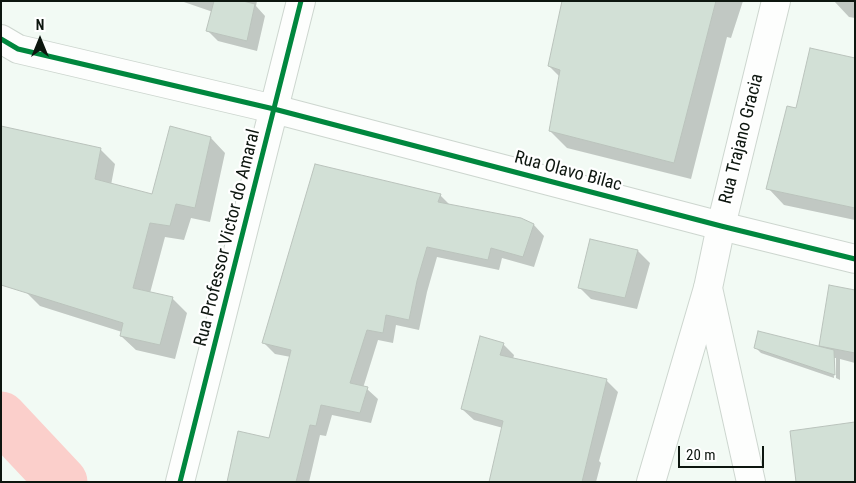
<!DOCTYPE html>
<style>
body{margin:0}
#map{position:relative;width:856px;height:483px;overflow:hidden;background:#f2faf4;font-family:"Roboto Condensed",sans-serif}
canvas{display:block}
.frame{position:absolute;inset:0;border:2px solid #0d160f;pointer-events:none}
.north{position:absolute;left:15px;top:15px;width:50px;height:50px;-webkit-text-stroke:4px #fff;paint-order:stroke;rotate:0deg;font-size:14px;font-weight:700;line-height:20px;text-align:center;color:#0d160f}
.north::after{content:'';display:block;margin:auto;width:18px;height:22px;background:#0d160f;clip-path:polygon(50% 0,100% 100%,50% 72%,0 100%)}
.scale{position:absolute;left:678px;top:446px;width:86px;height:22px;box-sizing:border-box;border:2px solid #0d160f;border-top:0;padding-left:6px;font-size:15px;line-height:18px;white-space:nowrap;color:#0d160f;-webkit-text-stroke:4px #fff;paint-order:stroke}
</style>
<div id="map">
<canvas width="856" height="483"></canvas>
<div class="frame"></div>
<div class="north">N</div>
<div class="scale">20 m</div>
</div>
<script>
const ctx = document.querySelector('canvas').getContext('2d');
ctx.lineJoin = 'round';
function paint(path, color) { ctx.fillStyle = color; ctx.fill(path, 'evenodd'); }
const poly = rows => new Path2D(rows.map(r => 'M' + r).join(''));
function strokePath(path, color, width, dash) { ctx.strokeStyle = color; ctx.lineWidth = width; ctx.lineCap = dash ? 'butt' : 'round'; ctx.setLineDash(dash || []); ctx.stroke(path); }
function label(font, color, halo, rows, align = 'center') {
  ctx.font = font + ' "Roboto Condensed",sans-serif'; ctx.lineWidth = 4.5; ctx.setLineDash([]); ctx.textBaseline = 'middle'; ctx.strokeStyle = halo; ctx.fillStyle = color; for (const [text, x, y, turn = 0] of rows) {
    ctx.save(); ctx.translate(x, y); ctx.rotate((+turn || 0) * Math.PI / 180); ctx.textAlign = isNaN(turn) ? turn : align; if (halo) ctx.strokeText(text, 0, 0); ctx.fillText(text, 0, 0); ctx.restore();
  }
}
paint(poly([
 [181,1,257,1,256,6,265,16,257,51,218,41,207,30,213,12],
 [564,1,743,1,731,38,727,37,691,179,567,148,550,131,560,77,549,66],
 [834,1,855,1,855,18,849,17],
 [855,59,855,220,784,205,768,188,797,110],
 [211,138,225,153,210,222,191,218,184,240,165,237,150,293,172,298,187,313,175,359,136,350,121,336,122,332,40,306,25,291,101,150,115,164,111,185,153,195],
 [440,195,451,206,534,225,544,236,534,267,502,258,499,270,437,257,427,292,419,330,396,325,393,343,378,340,363,388,367,389,378,399,371,423,332,415,326,436,320,435,309,482,228,482,270,439,291,357,275,354,264,343],
 [638,251,650,263,637,309,591,299,579,287],
 [855,291,855,363,840,359,840,380,836,378,836,358,833,358,834,378,761,353,755,347,824,348,821,345],
 [503,344,514,355,513,359,607,381,618,392,599,461,601,463,596,482,490,482,503,428,474,420,462,409]
]), '#0003');
strokePath(poly([
 [1,417,62,482]
]), '#fbcfcb', 51);
const building = poly([
 [214,1,243,1,255,4,247,41,206,31,214,1],
 [562,1,716,1,674,163,549,131,560,70,548,66,562,1],
 [810,48,855,58,855,208,766,189,787,106,796,108,810,48],
 [1,126,101,148,95,179,152,194,170,126,211,137,195,208,176,204,170,226,150,223,133,288,173,297,160,345,120,336,123,323,1,285,1,126],
 [315,164,441,194,438,202,521,218,534,224,523,257,491,248,488,260,427,247,417,281,409,320,386,315,383,333,367,330,350,383,368,387,360,413,321,405,316,426,310,425,296,482,227,482,238,431,269,438,291,350,262,343,315,164],
 [590,239,638,250,625,298,578,288,590,239],
 [829,285,855,290,855,353,819,346,829,285],
 [758,331,834,350,835,375,754,348,758,331],
 [480,336,504,343,500,355,607,379,582,482,489,482,503,421,461,409,480,336],
 [855,422,855,482,796,482,790,431,855,422]
]);
paint(building, '#d2e0d6');
strokePath(building, '#bac3bc', 1);
const minor = poly([
 [1,39,18,49,274,109,721,226,855,259],
 [180,482,301,1],
 [651,482,708,288]
]);
const secondary = poly([
 [751,482,708,288,721,226,776,1]
]);
strokePath(minor, '#cdd6cf', 30);
strokePath(secondary, '#cdd6cf', 30);
strokePath(minor, '#fdfefd', 28);
strokePath(secondary, '#fdfefd', 28);
strokePath(poly([
 [1,39,18,49,274,109,721,226,855,259],
 [180,482,301,1]
]), '#00873e', 5);
label('18px', '#0d160f', '#fff', [
 ["Rua Trajano Gracia",742,139,-76],
 ["Rua Olavo Bilac",568,172,15],
 ["Rua Professor Victor do Amaral",228,238,-76]
]);
</script>
